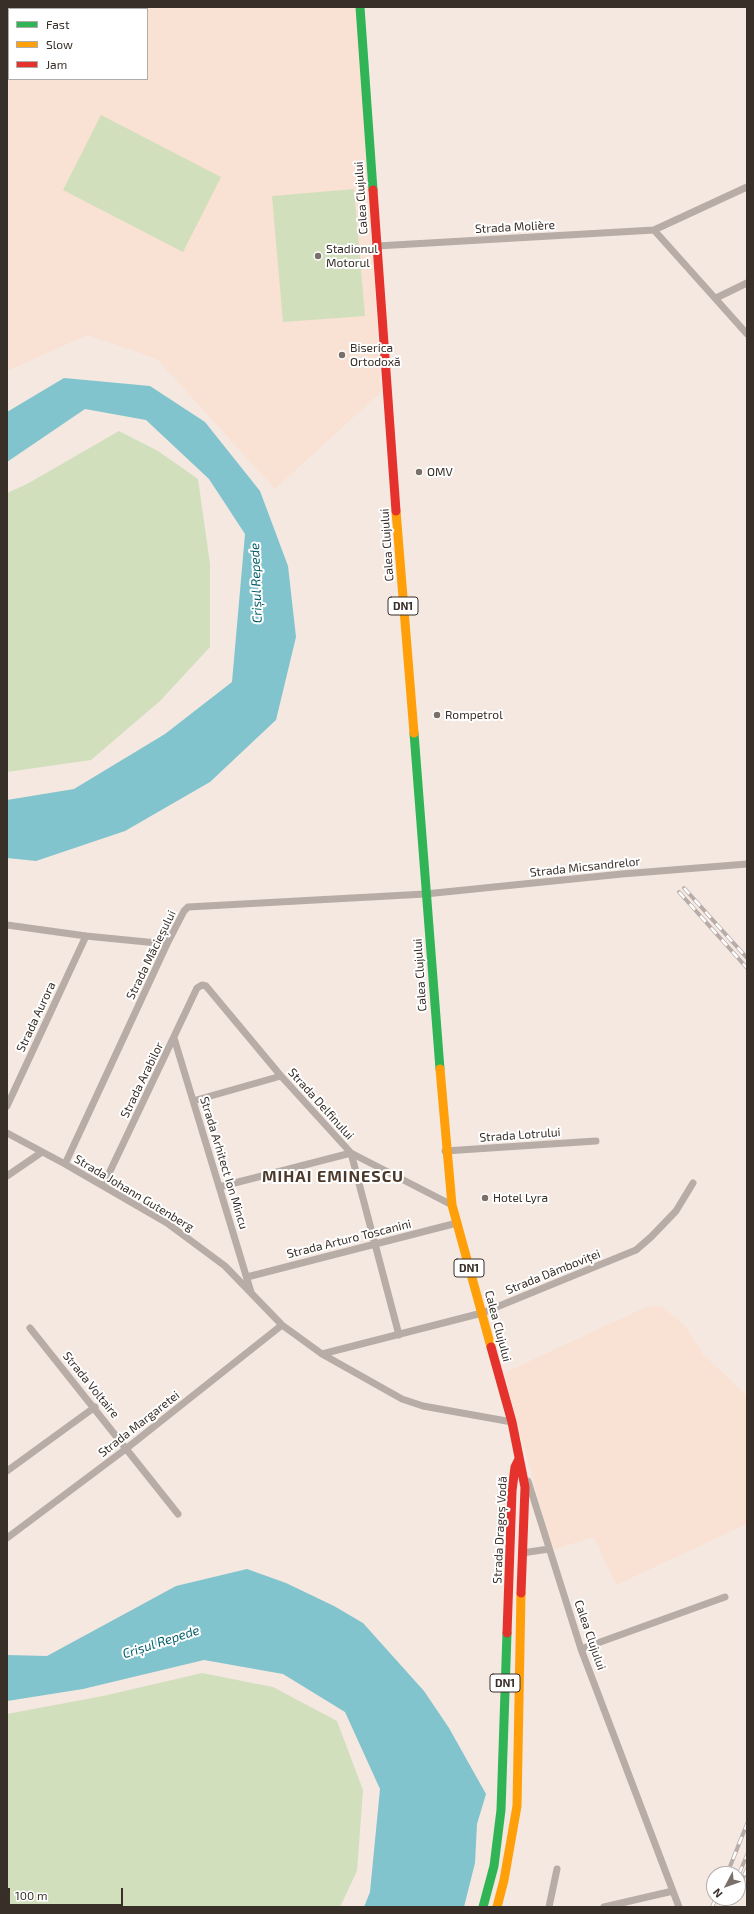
<!DOCTYPE html>
<meta charset="utf-8">
<style>
body{margin:0}
#map{position:relative;width:754px;height:1914px;overflow:hidden;background:#f4e8e1;font-family:"Exo 2",sans-serif}
canvas{display:block}
.frame{position:absolute;inset:0;border:8px solid #392f29;pointer-events:none}
.legend{position:absolute;left:8px;top:8px;width:140px;height:72px;box-sizing:border-box;background:#fff;border:1px solid #b0aca9;margin:0;padding:5px 7px;list-style:none;font-size:12px;color:#392f29}
.legend li{display:flex;align-items:center;gap:8px;height:20px}
.legend b{width:20px;border:1px solid #b0aca9}
.north{position:absolute;left:706px;top:1866px;width:40px;height:40px;box-sizing:border-box;background:#fff;border:1px solid #b0aca9;border-radius:50%;rotate:229deg;font-size:11px;font-weight:700;line-height:16px;text-align:center;color:#392f29}
.north::after{content:'';display:block;margin:auto;width:14px;height:18px;background:#7a7069;clip-path:polygon(50% 0,100% 100%,50% 72%,0 100%)}
.scale{position:absolute;left:8px;top:1888px;width:115px;height:18px;box-sizing:border-box;border:2px solid #392f29;border-top:0;padding-left:5px;font-size:12px;line-height:14px;white-space:nowrap;color:#392f29;-webkit-text-stroke:3px #fff;paint-order:stroke}
</style>
<div id="map">
<canvas width="754" height="1914"></canvas>
<div class="frame"></div>
<ul class="legend">
<li><b style="height:5px;background:#30b455"></b>Fast</li>
<li><b style="height:5px;background:#ff9f0a"></b>Slow</li>
<li><b style="height:5px;background:#e5322d"></b>Jam</li>
</ul>
<div class="north">N</div>
<div class="scale">100 m</div>
</div>
<script>
const ctx = document.querySelector('canvas').getContext('2d');
ctx.lineJoin = 'round';
function paint(path, color) { ctx.fillStyle = color; ctx.fill(path, 'evenodd'); }
const poly = rows => new Path2D(rows.map(r => 'M' + r).join(''));
function strokePath(path, color, width, dash) { ctx.strokeStyle = color; ctx.lineWidth = width; ctx.lineCap = dash ? 'butt' : 'round'; ctx.setLineDash(dash || []); ctx.stroke(path); }
function label(font, color, halo, rows, align = 'center') {
  ctx.font = font + ' "Exo 2",sans-serif'; ctx.lineWidth = 4; ctx.setLineDash([]); ctx.textBaseline = 'middle'; ctx.strokeStyle = halo; ctx.fillStyle = color; for (const [text, x, y, turn = 0] of rows) {
    ctx.save(); ctx.translate(x, y); ctx.rotate((+turn || 0) * Math.PI / 180); ctx.textAlign = isNaN(turn) ? turn : align; if (halo) ctx.strokeText(text, 0, 0); ctx.fillText(text, 0, 0); ctx.restore();
  }
}
paint(poly([
 [7,7,357,7,381,392,275,489,157,359,87,335,7,371],
 [9,9,147,9,147,79,9,79],
 [662,1306,686,1327,703,1354,747,1396,747,1524,616,1585,594,1537,552,1550,504,1373,646,1307]
]), '#f9e2d3');
paint(poly([
 [101,115,221,177,183,252,63,190],
 [354,189,365,316,283,322,272,196],
 [119,431,158,451,198,479,210,564,210,647,160,701,91,760,7,772,7,493,27,484],
 [202,1673,273,1687,337,1721,363,1790,357,1871,340,1907,7,1907,7,1714,103,1696]
]), '#d2dfbd');
paint(poly([
 [64,378,150,386,205,422,260,491,288,566,296,637,276,720,210,782,125,831,36,861,7,858,7,800,74,789,165,734,232,682,245,534,209,479,146,420,85,409,7,462,7,412],
 [247,1569,286,1583,334,1606,363,1623,424,1691,449,1728,486,1794,477,1824,475,1863,464,1907,364,1907,370,1892,380,1789,345,1712,283,1674,204,1660,83,1689,7,1701,7,1655,47,1656,176,1586]
]), '#81c4cd');
strokePath(poly([
 [654,230,747,334],
 [377,246,654,230,747,187],
 [716,298,747,283],
 [7,925,86,936,167,944],
 [174,1038,251,1292],
 [193,1101,281,1076],
 [7,1106,86,936],
 [7,1133,65,1164,167,1223,225,1266,282,1325,322,1354,402,1399,423,1406,512,1422],
 [445,1151,596,1141],
 [351,1153,399,1335],
 [65,1164,167,944,184,911,188,907,425,894,622,874,747,864],
 [7,1176,42,1152],
 [103,1186,197,988,202,985,206,986,281,1076,351,1153,452,1205],
 [219,1187,351,1153],
 [247,1277,457,1223],
 [30,1328,178,1514],
 [322,1354,482,1313,636,1250,651,1237,676,1211,693,1183],
 [7,1471,95,1407],
 [528,1481,581,1649,679,1907],
 [7,1538,127,1448,282,1325],
 [522,1553,549,1549],
 [581,1649,725,1597],
 [549,1907,557,1869],
 [604,1907,673,1891]
]), '#b8aca7', 7);
strokePath(poly([
 [360,7,373,190],
 [414,733,440,1069],
 [483,1907,494,1866,501,1810,507,1633]
]), '#30b455', 9);
strokePath(poly([
 [396,511,414,733],
 [440,1069,452,1205,491,1347],
 [497,1907,504,1880,517,1806,521,1593]
]), '#ff9f0a', 9);
strokePath(poly([
 [373,190,396,511],
 [491,1347,512,1422,525,1487,521,1593],
 [507,1633,512,1491,515,1467,519,1459]
]), '#e5322d', 9);
const rail = poly([
 [684,888,747,958],
 [679,892,747,968],
 [727,1874,747,1824],
 [739,1874,747,1855],
 [738,1890,747,1869],
 [712,1907,716,1898],
 [725,1907,728,1898]
]);
strokePath(rail, '#b8aca9', 4);
strokePath(rail, '#fff', 2.5, [8]);
for (const [x, y, r, color] of [
 [318,256,4,"#7a7069"],
 [342,355,4,"#7a7069"],
 [419,472,4,"#7a7069"],
 [437,715,4,"#7a7069"],
 [485,1198,4,"#7a7069"]
]) { const dot = new Path2D(); dot.arc(x, y, r, 0, 2 * Math.PI); ctx.fillStyle = color; ctx.fill(dot); strokePath(dot, '#fff', 1.5); }
for (const [x, y, w] of [
 [403,606,30],
 [469,1268,30],
 [505,1683,30]
]) { const box = new Path2D(); box.roundRect(x - w / 2, y - 9, w, 18, 3); ctx.fillStyle = '#fff'; ctx.fill(box); strokePath(box, '#392f29', 1); }
label('bold 11px', '#392f29', null, [
 ["DN1",403,606],
 ["DN1",469,1268],
 ["DN1",505,1683]
]);
label('12px', '#392f29', '#fff', [
 ["Calea Clujului",361,198,-94],
 ["Strada Molière",515,227,-3],
 ["Calea Clujului",387,545,-94],
 ["Strada Micsandrelor",585,867,-6],
 ["Strada Măcieșului",151,955,-64],
 ["Calea Clujului",420,975,-94],
 ["Strada Aurora",36,1017,-65],
 ["Strada Arabilor",142,1080,-64],
 ["Strada Delfinului",321,1104,48],
 ["Strada Lotrului",520,1135,-4],
 ["Strada Arhitect Ion Mincu",224,1163,73],
 ["Strada Johann Gutenberg",134,1193,31],
 ["Strada Arturo Toscanini",349,1239,-14],
 ["Strada Dâmboviței",553,1272,-22],
 ["Calea Clujului",498,1326,75],
 ["Strada Voltaire",91,1385,51],
 ["Strada Margaretei",139,1424,-38],
 ["Strada Dragoș Vodă",500,1530,-87],
 ["Calea Clujului",590,1635,71]
]);
label('12px', '#392f29', '#fff', [
 ["Stadionul",326,249],
 ["Motorul",326,263],
 ["Biserica",350,348],
 ["Ortodoxă",350,362],
 ["OMV",427,472],
 ["Rompetrol",445,715],
 ["Hotel Lyra",493,1198]
], 'left');
label('italic 13px', '#045f6a', '#fff', [
 ["Crișul Repede",256,583,-92],
 ["Crișul Repede",161,1642,-18]
]);
ctx.letterSpacing = '1px';
label('bold 16px', '#4c392a', '#fff', [
 ["MIHAI EMINESCU",333,1177]
]);
ctx.letterSpacing = '0px';
</script>
